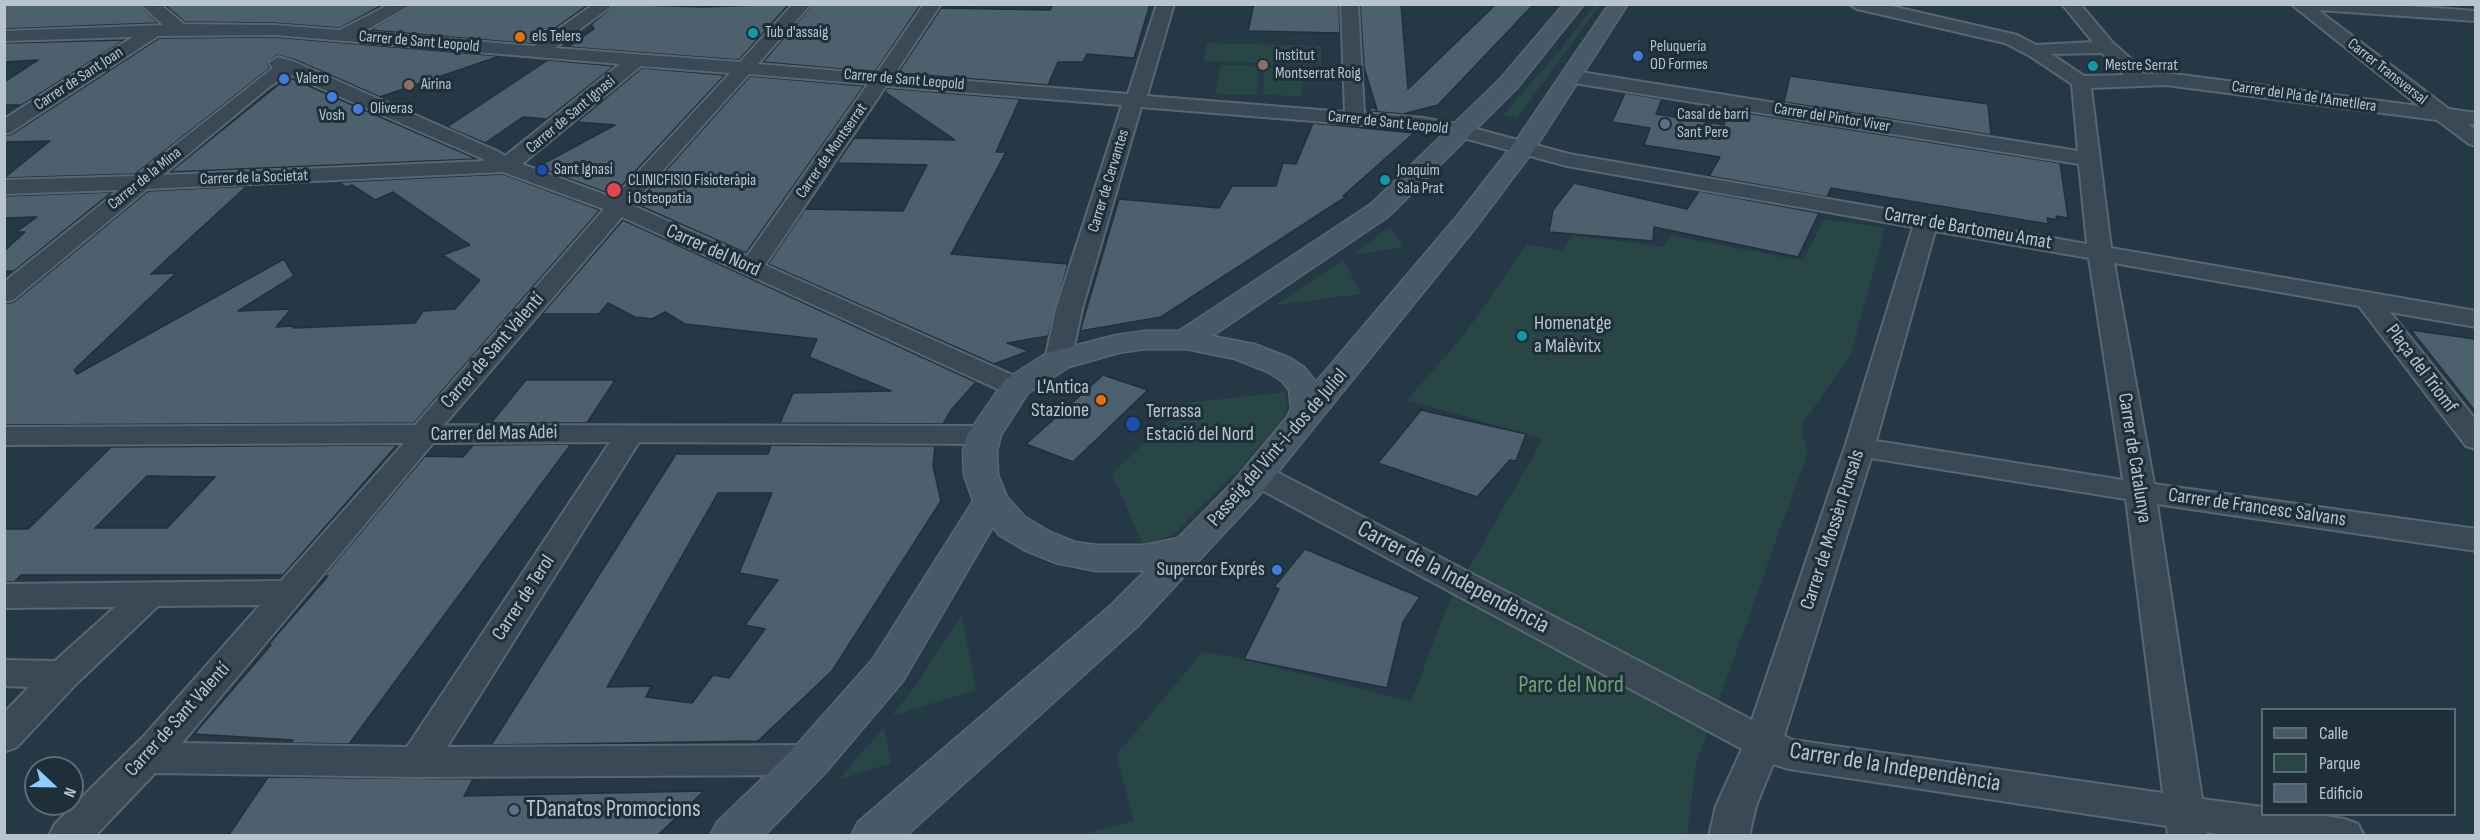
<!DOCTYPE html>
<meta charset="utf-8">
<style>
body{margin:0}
#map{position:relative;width:2480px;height:840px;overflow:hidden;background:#253845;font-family:"Sofia Sans Condensed",sans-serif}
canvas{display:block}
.frame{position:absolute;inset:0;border:6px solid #b8c4ce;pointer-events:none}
.legend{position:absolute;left:2261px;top:708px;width:195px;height:108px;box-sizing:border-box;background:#1e2f3a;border:2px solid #5c6b75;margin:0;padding:8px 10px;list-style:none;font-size:18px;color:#b8c4ce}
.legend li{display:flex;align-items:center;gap:12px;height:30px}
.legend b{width:30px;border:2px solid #5c6b75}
.north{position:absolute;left:24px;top:756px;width:60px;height:60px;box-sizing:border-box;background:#1e2f3a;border:2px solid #5c6b75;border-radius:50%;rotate:112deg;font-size:16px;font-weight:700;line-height:24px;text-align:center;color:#b8c4ce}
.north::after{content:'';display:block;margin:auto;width:21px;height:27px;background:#8cccff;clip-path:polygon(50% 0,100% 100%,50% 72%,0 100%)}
</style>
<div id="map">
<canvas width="2480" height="840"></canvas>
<div class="frame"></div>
<ul class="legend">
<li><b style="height:8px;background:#485968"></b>Calle</li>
<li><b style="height:16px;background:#274645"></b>Parque</li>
<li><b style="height:16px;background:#4c606e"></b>Edificio</li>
</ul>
<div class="north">N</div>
</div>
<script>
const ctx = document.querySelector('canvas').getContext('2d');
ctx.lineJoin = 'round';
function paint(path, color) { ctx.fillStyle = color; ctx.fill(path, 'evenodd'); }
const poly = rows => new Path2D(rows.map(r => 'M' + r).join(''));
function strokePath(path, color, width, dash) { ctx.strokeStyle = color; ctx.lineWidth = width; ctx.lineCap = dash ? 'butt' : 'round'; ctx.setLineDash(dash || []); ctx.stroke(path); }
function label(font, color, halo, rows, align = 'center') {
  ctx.font = font + ' "Sofia Sans Condensed",sans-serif'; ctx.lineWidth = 6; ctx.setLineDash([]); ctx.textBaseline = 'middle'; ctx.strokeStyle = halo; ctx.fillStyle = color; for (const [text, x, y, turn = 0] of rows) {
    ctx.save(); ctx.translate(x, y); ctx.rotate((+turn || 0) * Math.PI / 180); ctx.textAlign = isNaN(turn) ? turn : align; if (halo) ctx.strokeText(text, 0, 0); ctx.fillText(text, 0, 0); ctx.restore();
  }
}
paint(poly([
 [1595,4,1600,5,1517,118,1503,115,1561,49],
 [1207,43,1321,46,1321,64,1203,61],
 [1221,65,1258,66,1257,95,1215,94],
 [1265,67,1304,68,1302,96,1263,95],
 [1824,219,1885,228,1851,354,1803,423,1802,432,1808,452,1696,764,1687,835,1074,836,1134,821,1116,755,1203,652,1244,659,1411,702,1447,606,1543,439,1407,400,1464,335,1527,244,1562,251,1573,235,1664,247,1671,235,1803,261],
 [1390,227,1403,247,1352,255],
 [1344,260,1361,294,1276,305],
 [1285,392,1288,406,1285,416,1239,470,1173,535,1143,545,1112,474,1186,403],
 [962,615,976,690,892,716,916,685],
 [884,727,891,763,838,780]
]), '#274645');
const building = poly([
 [4,4,139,4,158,23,4,29,4,4],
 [164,4,384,4,340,28,274,23,185,22,164,4],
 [414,4,589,4,533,44,370,30,414,4],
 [616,4,702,7,789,4,739,60,568,47,594,29,592,25,589,26,616,4],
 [813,4,921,4,875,72,763,62,813,4],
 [1053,4,1150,4,1134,58,1087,54,1083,62,1058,62,1048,85,898,73,941,8,1050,10,1053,4],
 [1254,4,1339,4,1340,33,1248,31,1254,4],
 [1360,4,1401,4,1408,89,1496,4,1534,4,1438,105,1403,114,1368,111,1372,107,1377,110,1364,67,1360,4],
 [274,37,500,56,380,97,296,60,277,55,267,63,270,68,135,174,4,178,50,141,4,142,4,136,12,134,159,38,274,37],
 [125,40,22,105,4,105,4,82,38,60,4,62,4,43,125,40],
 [548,60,614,66,547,119,523,117,485,143,447,127,548,60],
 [642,68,725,75,613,195,537,167,615,125,577,122,642,68],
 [750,76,864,86,746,253,636,204,750,76],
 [1790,76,1988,104,1991,135,1784,102,1790,76],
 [288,77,468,155,476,159,170,172,288,77],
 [887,88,1020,99,996,152,1006,152,951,254,1068,264,1048,336,1007,343,1029,351,994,364,768,264,805,209,903,211,927,165,837,163,854,138,955,140,885,92,887,88],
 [1625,93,1662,99,1656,114,1724,125,1728,110,2060,163,2068,218,2056,216,2057,220,2047,218,2048,224,1831,188,1827,197,1709,176,1720,157,1644,145,1650,128,1612,122,1625,93],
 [1313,123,1414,133,1343,196,1347,196,1161,317,1080,331,1119,199,1219,208,1232,186,1276,186,1283,163,1296,164,1313,123],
 [503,174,600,210,414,423,4,425,4,304,14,302,148,191,247,186,151,274,176,273,74,370,77,374,284,259,294,276,238,311,291,309,276,327,295,326,293,328,415,323,423,311,455,309,480,280,443,255,470,245,393,192,375,200,352,185,346,187,339,182,503,174],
 [1574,183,1687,209,1699,191,1819,213,1798,257,1654,227,1653,241,1549,232,1553,210,1574,183],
 [112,192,14,271,4,271,4,251,25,232,16,232,37,217,4,218,4,196,112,192],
 [623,220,976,382,951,410,943,424,780,423,793,393,891,391,809,357,817,339,685,324,665,312,652,319,635,317,608,303,599,314,542,314,623,220],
 [2411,330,2475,339,2475,411,2411,330],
 [1103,375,1148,390,1073,462,1026,444,1103,375],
 [526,380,615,380,587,423,491,423,526,380],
 [1421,410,1526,434,1516,461,1510,460,1477,497,1378,463,1421,410],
 [571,444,349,744,291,743,293,740,194,734,271,645,268,645,328,576,324,576,425,456,463,457,473,445,571,444],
 [397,445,283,575,21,575,14,582,4,582,4,529,28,529,111,447,397,445],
 [147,476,215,477,167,528,95,528,147,476],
 [771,445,935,446,933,466,941,501,832,671,758,741,491,745,676,454,768,454,771,445],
 [718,493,772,493,739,573,778,580,745,625,765,629,729,678,713,675,692,703,646,697,651,686,607,687,718,493],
 [1305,549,1420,597,1403,622,1387,688,1244,659,1279,589,1274,587,1305,549],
 [268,777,473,779,464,796,704,791,657,836,228,836,268,777]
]);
paint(building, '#4c606e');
strokePath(building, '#20313c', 1.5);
const street = poly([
 [141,4,160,4,184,24,274,25,340,30,390,4,412,4,363,32,534,46,594,4,614,4,555,48,740,62,793,4,811,4,758,64,876,74,924,4,941,4,894,75,1128,94,1157,4,1174,4,1147,96,1345,112,1341,4,1358,4,1364,113,1423,118,1462,125,1569,154,2087,244,2079,164,1574,83,1565,77,1574,71,2078,151,2072,84,2030,56,2005,43,1857,9,1849,4,1882,4,2017,35,2036,45,2093,42,2062,4,2080,4,2113,43,2141,68,2143,74,2166,73,2419,106,2291,4,2382,4,2476,11,2476,21,2318,10,2449,109,2476,113,2476,125,2468,124,2476,130,2476,146,2469,144,2437,120,2166,85,2091,88,2111,248,2476,311,2476,327,2390,312,2476,420,2476,449,2466,446,2359,306,2114,263,2154,484,2476,529,2476,551,2157,504,2202,799,2262,807,2262,814,2312,814,2344,819,2358,824,2364,836,2229,836,2207,832,2208,836,2168,836,2167,826,1789,769,1773,764,1756,806,1749,836,1709,836,1716,806,1742,749,1247,482,1243,475,1247,468,1258,465,1269,468,1752,720,1845,447,1913,227,1567,166,1460,137,1423,130,1141,107,1082,309,1071,360,1067,366,1058,368,1049,366,1045,360,1056,309,1122,105,886,86,765,265,1026,381,1030,387,1026,393,1016,395,1006,393,622,217,444,425,984,426,994,429,998,435,994,441,984,444,639,442,447,747,810,745,823,749,829,760,823,771,810,775,417,777,155,773,95,836,49,836,55,824,144,736,260,605,158,606,76,684,17,747,4,752,4,713,29,687,4,686,4,660,55,661,115,607,4,608,4,584,281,581,404,443,4,445,4,427,415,425,604,209,503,172,147,189,13,300,4,302,4,282,119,190,4,194,4,180,136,176,273,68,269,63,278,57,295,62,497,151,505,156,620,64,274,35,158,36,11,132,4,134,4,119,133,37,4,41,4,31,163,25,141,4],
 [2102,53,2124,75,2084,76,2051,54,2102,53],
 [641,66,730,73,614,198,522,164,641,66],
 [288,74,483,159,484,161,163,175,269,87,288,74],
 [749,74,868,84,747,256,632,205,749,74],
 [1935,231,2089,258,2123,480,1876,441,1935,231],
 [610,442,407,747,182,743,433,443,610,442],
 [1871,458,2126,499,2163,793,1793,740,1784,736,1871,458]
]);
const secondary = poly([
 [1564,4,1584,4,1517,88,1389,216,1212,336,1254,344,1290,358,1304,367,1316,382,1458,215,1515,142,1609,4,1628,4,1536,147,1476,227,1256,499,1138,626,906,836,851,836,858,822,1110,606,1145,571,1096,571,1056,563,1024,550,999,535,993,527,903,681,826,772,764,836,710,836,717,822,794,748,873,659,973,501,964,475,963,451,967,435,1005,380,1047,353,1116,335,1145,331,1179,331,1371,204,1501,78,1564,4],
 [1145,349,1186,349,1235,359,1268,372,1282,381,1289,390,1291,408,1287,417,1232,483,1178,538,1144,545,1096,545,1075,542,1050,532,1025,517,1007,497,998,475,997,451,1001,435,1028,393,1069,367,1118,353,1145,349]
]);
strokePath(street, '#586772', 4);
strokePath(secondary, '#586772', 3);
paint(street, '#3a4955');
paint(secondary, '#485968');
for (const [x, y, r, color] of [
 [753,33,6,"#0f9aa8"],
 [520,37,6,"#e8710a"],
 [1638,56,6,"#3f7fe0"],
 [1263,65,6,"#8d6e63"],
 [2093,66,6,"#0f9aa8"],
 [284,79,6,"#3f7fe0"],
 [409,85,6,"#8d6e63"],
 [332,97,6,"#3f7fe0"],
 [358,109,6,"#3f7fe0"],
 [1665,124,6,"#5c6f8a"],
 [542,170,6,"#1a4fb4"],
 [1385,180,6,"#0f9aa8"],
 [614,190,8,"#e0444e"],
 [1522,336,6,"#0f9aa8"],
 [1101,400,6,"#e8710a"],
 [1133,424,8,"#1a4fb4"],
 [1277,570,6,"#3f7fe0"],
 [514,810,6,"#5c6f8a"]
]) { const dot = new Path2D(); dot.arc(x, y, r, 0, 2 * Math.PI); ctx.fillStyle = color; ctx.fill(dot); strokePath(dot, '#1e2f3a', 2); }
label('16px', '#b8c4ce', '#1e2f3a', [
 ["Tub d'assaig",765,33],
 ["els Telers",532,37],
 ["Peluquería",1650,47],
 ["OD Formes",1650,65],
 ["Institut",1275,56],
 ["Montserrat Roig",1275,74],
 ["Mestre Serrat",2105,66],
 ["Valero",296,79],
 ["Airina",421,85],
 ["Oliveras",370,109],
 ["Casal de barri",1677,115],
 ["Sant Pere",1677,133],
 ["Vosh",332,116,"center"],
 ["Sant Ignasi",554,170],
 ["Joaquim",1397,171],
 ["Sala Prat",1397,189],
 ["CLINICFISIO Fisioteràpia",628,181],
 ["i Osteopatia",628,199]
], 'left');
label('16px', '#b8c4ce', '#1e2f3a', [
 ["Carrer de Sant Leopold",419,42,5],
 ["Carrer Transversal",2387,72,38],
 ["Carrer de Sant Joan",79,79,-33],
 ["Carrer de Sant Leopold",904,80,5],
 ["Carrer del Pla de l'Ametllera",2304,97,8],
 ["Carrer de Sant Ignasi",571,115,-40],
 ["Carrer del Pintor Viver",1832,118,9],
 ["Carrer de Sant Leopold",1388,123,6],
 ["Carrer de Montserrat",832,151,-55],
 ["Carrer de la Societat",254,178,-2],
 ["Carrer de la Mina",145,179,-39],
 ["Carrer de Cervantes",1109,181,-73]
]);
label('20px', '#b8c4ce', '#1e2f3a', [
 ["Carrer de Bartomeu Amat",1968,229,10],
 ["Carrer del Nord",713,251,24],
 ["Carrer de Sant Valentí",493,351,-49],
 ["Plaça del Triomf",2421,369,53],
 ["Carrer del Mas Adei",494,434,-1],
 ["Passeig del Vint-i-dos de Juliol",1278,448,-49],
 ["Carrer de Catalunya",2134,458,81],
 ["Carrer de Francesc Salvans",2257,508,8],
 ["Carrer de Mossèn Pursals",1833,530,-72],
 ["Carrer de Terol",524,598,-57],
 ["Carrer de Sant Valentí",178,720,-48]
]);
label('20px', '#b8c4ce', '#1e2f3a', [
 ["Homenatge",1534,324],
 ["a Malèvitx",1534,347],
 ["L'Antica",1089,388,"right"],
 ["Stazione",1089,411,"right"],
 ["Terrassa",1146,412],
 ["Estació del Nord",1146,435],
 ["Supercor Exprés",1265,570,"right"]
], 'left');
label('24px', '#b8c4ce', '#1e2f3a', [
 ["Carrer de la Independència",1453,578,28],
 ["Carrer de la Independència",1895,768,9]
]);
label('24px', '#6da170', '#1e2f3a', [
 ["Parc del Nord",1571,686]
]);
label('24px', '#b8c4ce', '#1e2f3a', [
 ["TDanatos Promocions",526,810]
], 'left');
</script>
